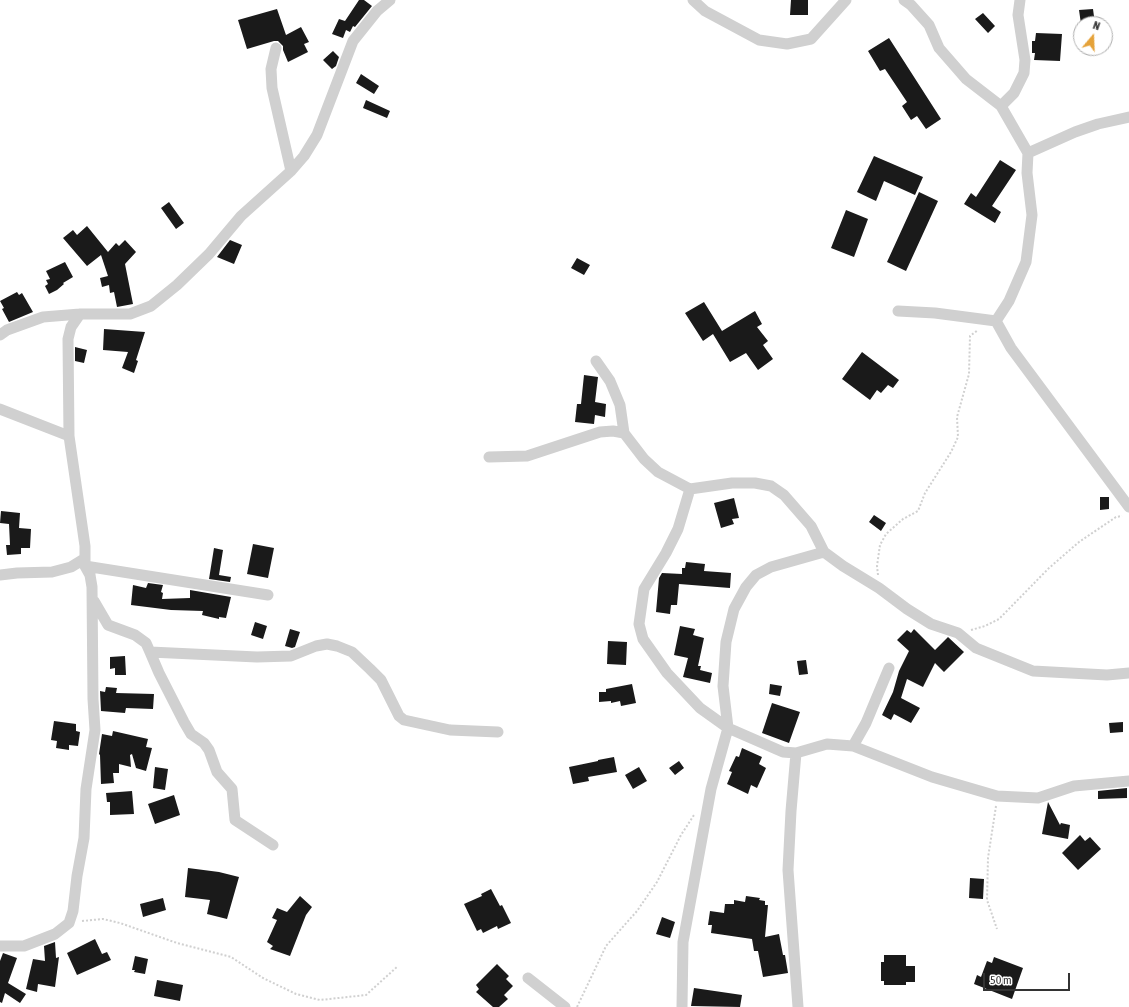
<!DOCTYPE html>
<style>
body{margin:0}
#map{position:relative;width:1129px;height:1007px;overflow:hidden;background:#fff;font-family:"Asap Condensed",sans-serif}
canvas{display:block}
.north{position:absolute;left:1073px;top:16px;width:40px;height:40px;box-sizing:border-box;background:#fff;border:1px solid #adadad;border-radius:50%;rotate:19deg;font-size:11px;font-weight:700;line-height:16px;text-align:center;color:#333}
.north::after{content:'';display:block;margin:auto;width:14px;height:18px;background:#e5a239;clip-path:polygon(50% 0,100% 100%,50% 72%,0 100%)}
.scale{position:absolute;left:983px;top:973px;width:87px;height:18px;box-sizing:border-box;border:2px solid #333;border-top:0;padding-left:5px;font-size:12px;line-height:14px;white-space:nowrap;color:#333;-webkit-text-stroke:3px #fff;paint-order:stroke}
</style>
<div id="map">
<canvas width="1129" height="1007"></canvas>
<div class="north">N</div>
<div class="scale">50 m</div>
</div>
<script>
const ctx = document.querySelector('canvas').getContext('2d');
ctx.lineJoin = 'round';
function paint(path, color) { ctx.fillStyle = color; ctx.fill(path, 'evenodd'); }
const poly = rows => new Path2D(rows.map(r => 'M' + r).join(''));
function strokePath(path, color, width, dash) { ctx.strokeStyle = color; ctx.lineWidth = width; ctx.lineCap = dash ? 'butt' : 'round'; ctx.setLineDash(dash || []); ctx.stroke(path); }
paint(poly([
 [359,0,364,0,372,6,355,27,353,26,350,32,346,30,343,38,332,34,339,19,345,21],
 [791,0,808,0,808,15,790,15],
 [277,9,286,35,301,27,309,42,304,44,308,52,288,62,283,50,283,46,278,41,274,41,247,49,238,20],
 [1093,9,1095,24,1081,24,1079,10],
 [983,13,995,26,988,33,975,19],
 [1036,33,1062,34,1060,61,1034,60,1035,53,1032,53,1032,41,1035,41],
 [889,38,941,119,926,129,917,116,911,120,902,106,907,102,885,69,880,71,868,51],
 [333,51,339,57,336,66,332,69,323,60],
 [361,74,379,86,374,94,356,83],
 [366,100,390,111,387,118,363,108],
 [874,156,923,177,915,195,884,181,876,201,857,192],
 [1000,160,1016,170,992,206,1001,212,995,223,964,204,971,193,976,197],
 [919,192,938,201,906,271,887,262],
 [169,202,184,223,176,229,161,208],
 [846,210,868,219,854,257,831,248],
 [87,226,108,252,116,243,119,246,125,240,136,252,125,264,133,304,117,307,114,292,110,293,109,285,102,287,100,278,108,276,101,255,87,266,63,238,73,230,77,235],
 [230,240,242,245,234,264,217,257],
 [577,258,590,265,584,275,571,268],
 [65,262,73,277,63,283,64,284,57,290,49,294,45,286,48,284,46,280,50,279,46,271],
 [17,292,19,295,22,293,33,312,9,322,2,309,4,308,0,301],
 [704,302,722,331,755,311,762,324,757,327,768,341,763,345,773,359,758,370,746,353,730,362,713,334,703,341,685,313],
 [104,329,145,332,136,360,138,361,134,373,122,368,128,352,103,350],
 [75,347,87,350,84,363,75,361],
 [862,352,899,380,893,388,888,385,881,393,877,390,870,400,842,379],
 [584,375,598,377,595,402,606,404,605,417,595,415,594,424,575,422,577,404,581,404],
 [1100,497,1109,497,1109,509,1100,510],
 [734,498,739,518,732,519,734,524,721,528,714,503],
 [1,511,20,513,19,528,31,529,30,548,21,548,21,554,7,555,6,545,10,545,9,524,0,523],
 [874,515,886,523,881,531,869,522],
 [253,544,274,548,268,578,247,574],
 [214,548,223,550,219,575,231,577,230,582,209,579],
 [686,562,705,564,704,571,731,573,730,588,679,584,677,605,671,605,670,614,656,612,659,578,662,573,682,574,682,568,685,568],
 [148,583,163,585,161,592,163,593,162,599,190,598,190,590,231,597,226,618,219,617,219,619,202,615,203,611,171,610,131,605,133,585,146,588],
 [255,622,267,626,263,639,251,635],
 [680,626,695,629,693,635,704,638,698,666,701,666,700,670,712,673,710,683,683,677,688,658,674,655],
 [290,629,300,632,295,647,292,648,285,646],
 [914,629,935,650,948,637,964,652,944,672,935,663,923,687,907,679,901,698,920,708,911,723,894,714,891,720,882,715,893,692,899,671,909,651,897,640,907,630,911,633],
 [608,641,627,642,626,665,607,664],
 [125,656,126,675,115,675,115,668,110,669,110,657],
 [806,660,808,674,799,675,797,661],
 [632,684,636,703,621,706,620,701,611,703,611,701,599,702,599,692,606,692,606,689],
 [770,684,782,686,780,696,769,694],
 [106,687,117,688,116,693,154,694,153,709,126,708,125,713,101,711,100,691,105,692],
 [772,703,800,712,789,743,762,733],
 [54,721,76,724,76,731,80,732,78,746,69,745,69,750,56,748,57,741,51,740],
 [1123,722,1123,732,1110,733,1109,723],
 [113,731,148,739,146,747,152,748,146,771,136,768,132,754,130,755,131,767,119,764,119,773,113,773,114,783,101,784,100,755,99,754,102,734,112,736],
 [742,748,762,757,759,764,766,768,757,788,751,785,748,794,727,784,732,772,729,771,736,756,739,757],
 [614,757,617,772,588,777,589,781,573,784,569,767,598,761,598,760],
 [679,761,684,768,675,775,669,768],
 [155,767,168,769,165,790,153,788],
 [639,767,647,781,633,789,625,775],
 [1127,788,1127,798,1098,799,1098,791],
 [132,791,134,814,110,815,110,802,107,802,106,793],
 [174,795,180,815,155,824,148,804],
 [1048,802,1060,825,1061,823,1070,825,1068,839,1042,834],
 [1080,835,1085,841,1090,837,1101,849,1078,870,1062,853],
 [188,868,219,872,239,877,227,919,207,914,210,900,185,897],
 [970,878,984,879,983,899,969,898],
 [491,889,500,906,502,905,511,923,498,929,497,926,483,933,481,929,477,931,464,904,482,896,481,894],
 [300,896,312,907,306,915,290,956,270,949,273,946,267,942,277,920,272,918,277,908,287,912],
 [746,896,760,898,759,900,765,901,765,905,768,905,765,937,779,934,783,955,785,955,788,973,763,977,758,951,754,951,752,939,711,933,712,925,708,925,710,911,724,913,725,904,734,904,734,900,745,902],
 [163,898,166,910,143,917,140,904],
 [662,917,675,922,670,938,656,934],
 [95,939,102,954,107,952,111,960,77,975,67,953],
 [55,942,56,958,59,957,55,987,38,984,37,992,26,989,33,959,45,961,44,946],
 [3,953,17,958,8,983,26,994,20,1003,5,993,2,1003,0,1002,0,961],
 [884,955,906,955,906,966,915,966,915,982,906,982,906,985,884,985,884,981,881,981,881,962,884,962],
 [135,956,148,959,145,974,134,972,135,970,132,970],
 [994,957,1023,968,1012,999,974,984,977,975,981,977,987,961,992,963],
 [497,964,509,976,506,979,513,986,504,995,508,999,499,1007,493,1007,476,992,479,989,476,985],
 [157,980,183,985,180,1001,154,996],
 [694,988,742,995,740,1007,691,1006]
]), '#1a1a1a');
strokePath(poly([
 [878,575,877,566,880,545,886,534,903,519,918,511,925,493,951,452,958,437,957,417,969,374,970,336,978,330],
 [971,630,985,626,999,619,1049,568,1079,542,1116,517,1122,516],
 [996,806,988,858,987,900,997,929],
 [82,921,103,919,120,923,177,943,231,957,263,978,296,994,320,1000,366,995,398,966],
 [577,1007,606,946,637,911,657,882,681,835,694,815]
]), '#d0d0d0', 2, [2, 2]);
strokePath(poly([
 [693,0,705,11,759,40,787,44,811,39,846,0],
 [904,0,911,5,929,25,939,48,966,79,1001,106,1028,153,1027,173,1032,215,1026,262,1009,301,996,321],
 [276,48,271,69,272,88,291,171],
 [1001,106,1014,93,1024,73,1025,60,1018,15,1020,0],
 [1028,153,1075,132,1098,124,1129,117],
 [898,311,935,313,996,321],
 [996,321,1011,348,1129,507],
 [0,335,7,330,43,317,80,314,130,314,151,306,177,285,209,254,241,216,291,171,304,156,317,135,353,41,377,11,390,0],
 [596,361,610,381,620,405,624,433],
 [0,409,69,436],
 [489,457,527,456,600,432,613,431,624,433,644,459,658,472,690,489,732,483,755,483,771,486,784,495,811,526,824,552,843,566,879,588,907,609,931,624,958,633,976,648,1033,671,1107,675,1129,673],
 [690,489,678,529,666,553,644,589,639,624,643,639,667,673,700,708,728,728,783,752,796,753,827,744,853,746,932,777,997,796,1038,798,1074,786,1129,781],
 [85,566,268,595],
 [0,575,17,573,52,572,71,567,84,559],
 [94,601,108,625,135,635,146,643,150,652,159,673,184,722,191,734,204,743,209,750,217,772,232,789,235,820,273,845],
 [150,652,257,657,291,656,316,646,327,644,337,646,352,652,370,669,381,680,399,716,404,720,450,730,498,732],
 [853,746,866,723,889,668],
 [796,753,791,811,788,870,798,1007],
 [0,946,24,946,55,934,69,923,73,911,77,876,84,838,86,789,95,730,93,699,92,587,90,575,85,566,85,546,69,436,68,339,71,327,80,314],
 [528,978,565,1007],
 [682,1007,683,942,711,789,728,728,723,686,726,642,734,609,746,587,756,575,771,567,824,552]
]), '#d0d0d0', 11);
</script>
